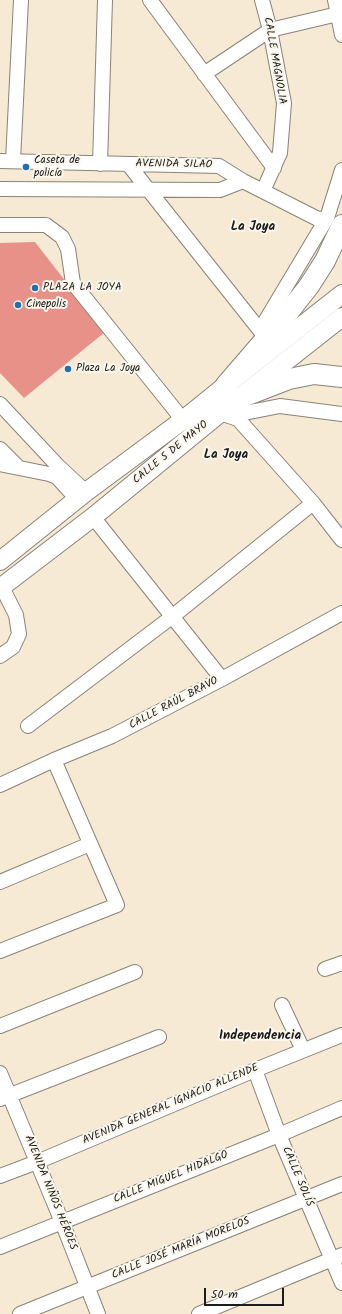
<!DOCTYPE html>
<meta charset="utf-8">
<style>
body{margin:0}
#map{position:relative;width:342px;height:1314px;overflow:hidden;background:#f6ead5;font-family:Kalam,sans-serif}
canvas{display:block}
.scale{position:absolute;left:204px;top:1288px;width:80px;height:18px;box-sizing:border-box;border:2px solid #1c1c1c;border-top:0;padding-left:5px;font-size:12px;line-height:14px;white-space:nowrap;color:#1c1c1c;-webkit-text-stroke:3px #fbf7ec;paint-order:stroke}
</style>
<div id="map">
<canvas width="342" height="1314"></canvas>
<div class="scale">50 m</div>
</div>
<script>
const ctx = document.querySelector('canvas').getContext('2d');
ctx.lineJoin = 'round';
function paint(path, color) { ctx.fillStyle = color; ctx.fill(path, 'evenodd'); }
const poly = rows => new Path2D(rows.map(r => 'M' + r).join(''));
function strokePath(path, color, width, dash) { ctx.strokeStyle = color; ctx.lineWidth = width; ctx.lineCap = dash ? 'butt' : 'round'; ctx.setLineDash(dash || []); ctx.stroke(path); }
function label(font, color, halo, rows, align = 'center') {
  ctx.font = font + ' Kalam,sans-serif'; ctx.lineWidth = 4; ctx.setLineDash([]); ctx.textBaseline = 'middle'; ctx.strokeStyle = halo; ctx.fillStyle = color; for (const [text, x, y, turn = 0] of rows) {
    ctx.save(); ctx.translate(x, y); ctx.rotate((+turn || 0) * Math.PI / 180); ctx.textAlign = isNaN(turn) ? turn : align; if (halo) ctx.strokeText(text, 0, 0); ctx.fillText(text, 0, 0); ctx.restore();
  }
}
paint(poly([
 [35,242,105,332,24,398,0,373,0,243]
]), '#e89189');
const minor = poly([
 [150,0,274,168],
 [262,0,270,30,284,103,280,153,263,191],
 [335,0,342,35],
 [204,74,270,30,338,14],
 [0,161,219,166,243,181,318,219,327,218],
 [13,161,21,0],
 [100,164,105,0],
 [128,164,266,338],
 [0,189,220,190,243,181],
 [0,225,46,225,62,237,68,249,73,283,183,420],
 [260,330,327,218,342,170],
 [0,404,58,466,86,492],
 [220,413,238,419,313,503,342,540],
 [229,416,280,406,342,414],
 [0,449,19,468],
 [0,464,49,474,57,477,77,499],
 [93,517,222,679],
 [0,656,13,647,19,634,16,615,2,587],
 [28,726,173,616,313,503],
 [0,785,54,760,112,736,222,679,342,613],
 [0,882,90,844],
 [0,951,117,905,54,760],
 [325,969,342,963],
 [282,1005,303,1050],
 [0,1026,135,972],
 [255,1070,279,1135,342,1283],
 [0,1073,62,1222,98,1314],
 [0,1099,159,1037],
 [0,1176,37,1162,255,1070,342,1035],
 [0,1247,279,1135,342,1108],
 [20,1314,342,1184],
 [199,1314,342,1255]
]);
const major = poly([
 [0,561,86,492,183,420,225,386,342,294],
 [0,588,93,517,220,413,342,317]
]);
const highway = poly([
 [225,386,287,314,309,286,325,261,342,225],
 [240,398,289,379,314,374,342,377]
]);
strokePath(minor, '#898378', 16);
strokePath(major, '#898378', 20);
strokePath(highway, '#898378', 22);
strokePath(minor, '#fff', 14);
strokePath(major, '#fff', 18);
strokePath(highway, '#fff', 20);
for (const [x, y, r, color] of [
 [26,167,4,"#1f6fb2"],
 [35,288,4,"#1f6fb2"],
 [18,305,4,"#1f6fb2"],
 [68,369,4,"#1f6fb2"]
]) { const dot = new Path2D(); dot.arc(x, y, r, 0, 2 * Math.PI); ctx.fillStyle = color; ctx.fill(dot); strokePath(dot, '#fbf7ec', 1.5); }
label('11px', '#1c1c1c', '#fbf7ec', [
 ["CALLE MAGNOLIA",274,61,80],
 ["AVENIDA SILAO",174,165,1],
 ["CALLE 5 DE MAYO",171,453,-39],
 ["CALLE RAÚL BRAVO",174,704,-28],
 ["AVENIDA GENERAL IGNACIO ALLENDE",171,1105,-23],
 ["CALLE SOLÍS",297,1177,67],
 ["CALLE MIGUEL HIDALGO",171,1178,-22],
 ["AVENIDA NIÑOS HÉROES",50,1193,68],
 ["CALLE JOSÉ MARÍA MORELOS",181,1249,-22]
]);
label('11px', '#1c1c1c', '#fbf7ec', [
 ["Caseta de",34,161],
 ["policía",34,174],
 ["PLAZA LA JOYA",43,288],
 ["Cinepolis",26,305],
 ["Plaza La Joya",76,369]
], 'left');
label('bold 13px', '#1c1c1c', '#fbf7ec', [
 ["La Joya",253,228],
 ["La Joya",226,456],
 ["Independencia",260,1037]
]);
</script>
